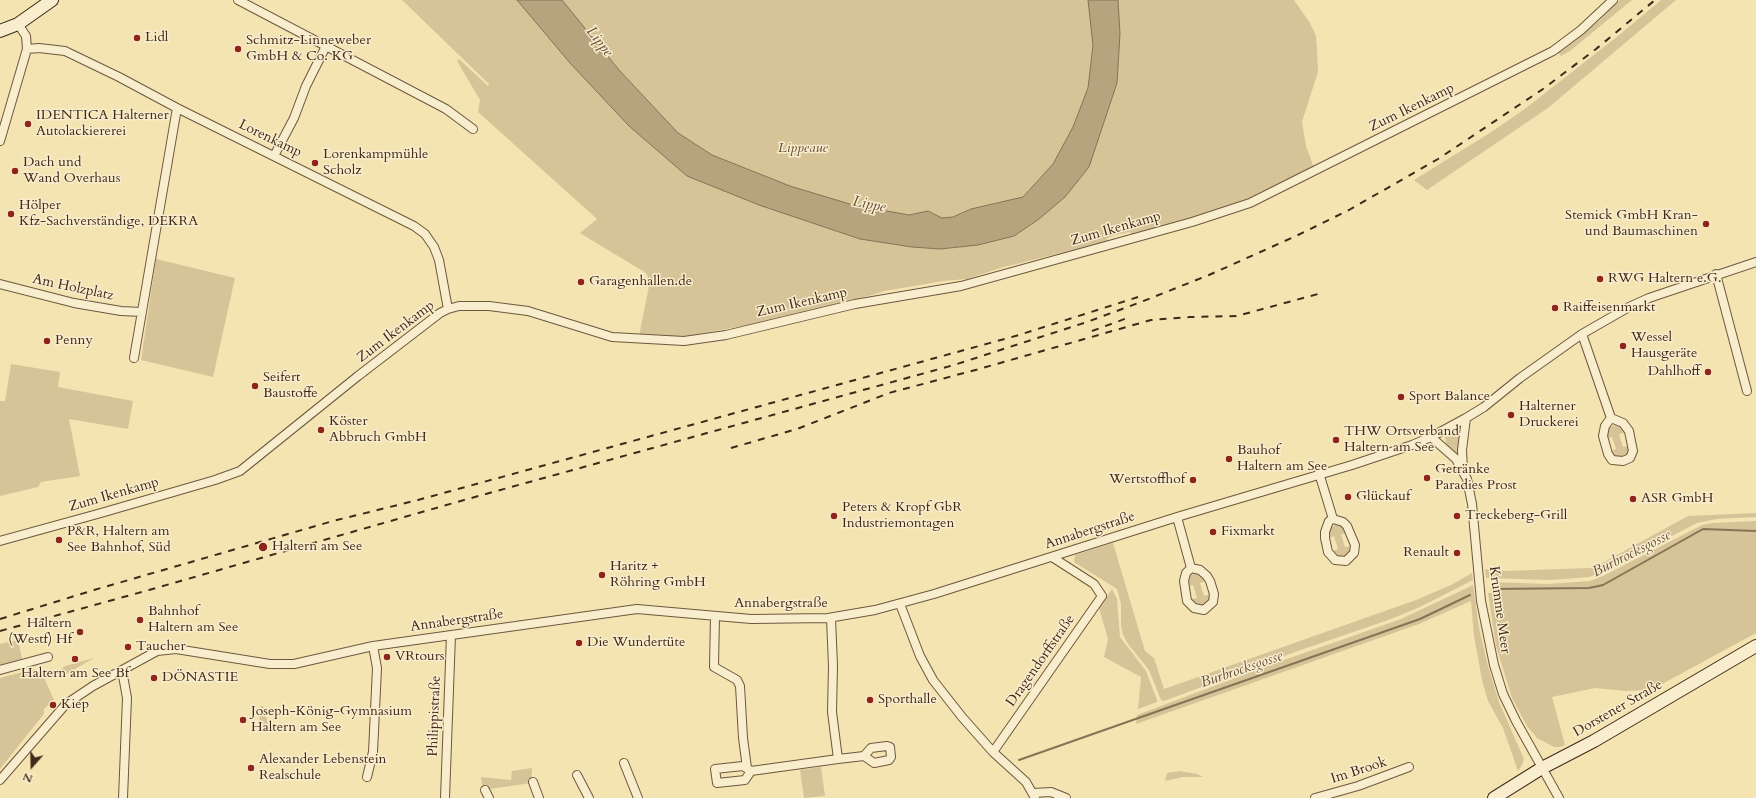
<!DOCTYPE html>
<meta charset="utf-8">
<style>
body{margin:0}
#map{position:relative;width:1756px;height:798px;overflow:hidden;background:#f4e4b2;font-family:Cardo,serif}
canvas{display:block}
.north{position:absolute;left:12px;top:746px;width:40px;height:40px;-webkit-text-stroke:3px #f8edcd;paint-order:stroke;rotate:200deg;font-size:11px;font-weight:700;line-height:16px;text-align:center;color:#412818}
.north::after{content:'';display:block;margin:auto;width:14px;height:18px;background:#412818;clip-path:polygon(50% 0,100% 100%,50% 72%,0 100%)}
</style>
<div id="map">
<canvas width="1756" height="798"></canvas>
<div class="north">N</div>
</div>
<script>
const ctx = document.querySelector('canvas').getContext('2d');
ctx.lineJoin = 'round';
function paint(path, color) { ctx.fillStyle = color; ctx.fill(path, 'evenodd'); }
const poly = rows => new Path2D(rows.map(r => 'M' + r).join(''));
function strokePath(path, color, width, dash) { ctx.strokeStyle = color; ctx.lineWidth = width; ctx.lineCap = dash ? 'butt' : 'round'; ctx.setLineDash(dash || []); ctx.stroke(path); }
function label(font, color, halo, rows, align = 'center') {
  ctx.font = font + ' Cardo,serif'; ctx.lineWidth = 3; ctx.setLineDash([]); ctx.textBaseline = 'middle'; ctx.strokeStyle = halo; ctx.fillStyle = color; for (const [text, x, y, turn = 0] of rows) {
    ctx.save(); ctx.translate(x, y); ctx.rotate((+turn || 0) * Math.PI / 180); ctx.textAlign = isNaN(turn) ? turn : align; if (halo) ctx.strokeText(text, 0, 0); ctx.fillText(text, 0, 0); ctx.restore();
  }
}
paint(poly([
 [402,0,1294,0,1310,23,1316,36,1317,48,1318,72,1302,122,1306,146,1314,168,1238,203,1240,208,1131,235,1130,232,1115,235,1106,239,1110,241,1000,268,967,279,943,281,885,291,872,295,759,323,687,336,639,336,650,281,646,273,580,233,597,219,478,112,480,100,457,61,459,59,488,86,489,84],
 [1619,0,1632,0,1570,51,1561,56,1558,53,1600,20],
 [1661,0,1676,0,1548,108,1427,190,1414,180,1493,131,1526,108,1618,36],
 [156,259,235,278,213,377,141,360],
 [11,364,60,372,58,387,133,401,128,429,69,419,80,476,41,482,38,487,0,496,0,401,5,401],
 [1615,425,1620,426,1625,433,1619,434,1623,447,1629,446,1628,454,1624,458,1614,457,1610,451,1616,449,1612,437,1606,438,1608,428],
 [1452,429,1458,430,1460,433,1462,460,1446,444,1445,436],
 [1756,513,1756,517,1717,519,1697,523,1600,573,1589,577,1551,580,1486,578,1485,569,1504,571,1589,568,1597,566,1688,516],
 [1756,521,1756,633,1651,690,1626,691,1595,688,1552,697,1565,745,1560,747,1554,747,1537,738,1527,726,1512,698,1496,646,1488,593,1492,593,1492,582,1548,584,1590,581,1603,576,1702,525,1713,523],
 [1335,525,1342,526,1347,533,1341,534,1345,547,1351,546,1351,550,1346,557,1338,558,1332,551,1338,549,1334,536,1329,538,1328,534,1331,528],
 [1113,543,1145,651,1154,658,1164,689,1416,600,1451,585,1472,573,1473,580,1420,607,1391,619,1295,652,1164,701,1161,700,1149,670,1128,644,1123,635,1121,625,1121,604,1117,589,1074,562,1075,555],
 [1194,574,1199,574,1206,581,1200,583,1204,596,1210,594,1210,600,1205,606,1197,606,1191,599,1197,598,1193,585,1187,586,1187,583,1189,576],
 [1473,585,1479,628,1488,666,1499,702,1524,759,1522,765,1518,771,1503,728,1488,701,1482,680,1474,636,1471,601,1419,624,1136,724,1137,715,1267,666,1401,619],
 [1112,589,1117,599,1120,637,1146,671,1157,700,1157,702,1138,709,1141,677,1104,657,1108,639,1099,608],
 [18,640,22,659,0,665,0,644],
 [94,658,59,678,60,671,65,666],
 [34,669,42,673,54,700,44,709,44,714,0,769,0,678],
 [261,706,263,706,270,730,264,726,259,728,258,730],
 [821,767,825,796,804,798,800,770],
 [532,768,531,783,483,790,481,777,511,780,512,771],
 [1180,771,1197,774,1203,777,1183,777,1165,781,1167,773]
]), '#d6c498');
const water = poly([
 [517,0,562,0,619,70,678,133,712,155,790,186,853,205,909,215,928,211,942,218,953,217,971,209,1023,197,1053,164,1073,127,1088,88,1093,45,1088,0,1118,0,1120,34,1117,83,1089,167,1065,197,1039,219,1014,236,978,245,940,249,912,247,860,239,759,205,687,176,629,126,570,63,517,0]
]);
paint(water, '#b7a47e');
strokePath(water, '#887255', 1);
strokePath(poly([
 [1492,589,1589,588,1603,585,1703,529,1756,531],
 [1019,760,1420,619,1470,595]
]), '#887255', 2);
const minor = poly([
 [238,0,446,109,473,129],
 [27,49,39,48,65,51,119,77,177,108,414,226,425,234,434,247,439,260,448,309],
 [0,141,27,49,26,36,18,24],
 [274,156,294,118,306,86,326,46],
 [1716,274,1747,391],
 [0,284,74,303,121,311,142,312],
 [1582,334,1611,418,1623,423,1629,431,1633,451,1630,458,1623,461,1612,460,1608,454,1603,436,1605,426,1611,418],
 [134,358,177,108],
 [1431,437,1456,459,1467,479,1472,504,1481,601,1494,665,1503,694,1516,721,1559,798],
 [1463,469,1462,450,1466,418],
 [1319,473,1333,519,1329,521,1325,532,1325,538,1328,552,1335,560,1346,561,1354,553,1355,545,1347,526,1343,522,1333,519],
 [1177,517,1191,568,1186,573,1184,581,1187,601,1194,608,1204,610,1213,602,1214,594,1210,581,1207,576,1200,570,1191,568],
 [0,541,101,513,215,480,240,471,358,376,440,313,448,309,459,306,489,306,528,311,612,337,684,341,726,335,855,304,961,286,1192,222,1250,203,1553,51,1581,30,1613,0],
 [900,604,920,656,933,680,962,717,993,752,1026,782,1035,798],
 [715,616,714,667,737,680,740,686,743,738,747,768],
 [0,670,48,657],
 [122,670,127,698,123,798],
 [993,752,1102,596,1094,584,1052,557],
 [838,759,864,756,874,763,889,760,891,757,890,747,887,746,871,748,864,756],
 [624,763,638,798],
 [751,771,745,780,717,783,715,769,743,766,751,771,838,759,832,712,833,666,831,618],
 [577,775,589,798],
 [367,777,373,752,377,668,373,646],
 [0,780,66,704,93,686,157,651,176,649,270,664,294,664,373,646,637,609,751,619,828,618,875,610,934,594,1177,517,1352,465,1412,445,1431,437,1466,418,1484,407,1520,378,1582,334,1629,307,1649,298,1756,262],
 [533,782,539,798],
 [485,790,489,798],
 [1033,793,1051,792,1066,798],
 [445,798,451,635],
 [1315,798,1358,786,1409,767]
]);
const secondary = poly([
 [0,31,18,24,52,0],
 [1494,798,1542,768,1594,741,1756,646]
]);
strokePath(minor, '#6e573e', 10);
strokePath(secondary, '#412818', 14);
strokePath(minor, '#f8edcd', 8);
strokePath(secondary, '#f8edcd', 12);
strokePath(poly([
 [1092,331,1130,317],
 [731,448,797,429,889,393,979,369,1151,320,1190,317,1237,316,1318,294],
 [0,619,94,590,333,521,418,500,1019,335,1138,297],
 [0,631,149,590,464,500,954,365,1087,322,1141,302,1209,275,1296,236,1349,210,1438,159,1543,89,1596,49,1655,0]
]), '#412818', 2, [7, 7]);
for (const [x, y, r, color] of [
 [137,38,4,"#8f2418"],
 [238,49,4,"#8f2418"],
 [28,124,4,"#8f2418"],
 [315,163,4,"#8f2418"],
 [15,171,4,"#8f2418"],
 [11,214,4,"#8f2418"],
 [1706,224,4,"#8f2418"],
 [1600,279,4,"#8f2418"],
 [581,282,4,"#8f2418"],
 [1555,308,4,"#8f2418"],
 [47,341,4,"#8f2418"],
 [1623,346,4,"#8f2418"],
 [1708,372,4,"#8f2418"],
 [255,386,4,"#8f2418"],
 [1401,397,4,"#8f2418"],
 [1511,415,4,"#8f2418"],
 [321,430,4,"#8f2418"],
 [1336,440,4,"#8f2418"],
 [1229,459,4,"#8f2418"],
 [1427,478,4,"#8f2418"],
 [1193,480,4,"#8f2418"],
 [1348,497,4,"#8f2418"],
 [1633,499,4,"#8f2418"],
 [834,516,4,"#8f2418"],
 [1457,516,4,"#8f2418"],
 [1213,532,4,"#8f2418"],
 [59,540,4,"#8f2418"],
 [263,547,5,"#8f2418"],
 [1457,553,4,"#8f2418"],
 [602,575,4,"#8f2418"],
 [140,620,4,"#8f2418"],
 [80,632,4,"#8f2418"],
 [579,643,4,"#8f2418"],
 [128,647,4,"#8f2418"],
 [387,657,4,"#8f2418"],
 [75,659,4,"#8f2418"],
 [154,678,4,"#8f2418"],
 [870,700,4,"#8f2418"],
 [53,705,4,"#8f2418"],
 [243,720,4,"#8f2418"],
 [251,768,4,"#8f2418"]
]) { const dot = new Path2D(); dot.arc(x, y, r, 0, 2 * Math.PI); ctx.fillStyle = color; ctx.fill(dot); strokePath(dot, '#f8edcd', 1.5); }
label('14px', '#412818', '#f8edcd', [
 ["Lidl",145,38],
 ["Schmitz-Linneweber",246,41],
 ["GmbH & Co. KG",246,57],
 ["IDENTICA Halterner",36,116],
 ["Autolackiererei",36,132],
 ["Lorenkampmühle",323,155],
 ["Scholz",323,171],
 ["Dach und",23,163],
 ["Wand Overhaus",23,179],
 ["Hölper",19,206],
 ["Kfz-Sachverständige, DEKRA",19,222],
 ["Stemick GmbH Kran-",1698,216,"right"],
 ["und Baumaschinen",1698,232,"right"],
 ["RWG Haltern e.G.",1608,279],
 ["Garagenhallen.de",589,282],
 ["Raiffeisenmarkt",1563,308],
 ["Wessel",1631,338],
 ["Hausgeräte",1631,354],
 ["Penny",55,341],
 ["Dahlhoff",1700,372,"right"],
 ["Seifert",263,378],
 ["Baustoffe",263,394],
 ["Sport Balance",1409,397],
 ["Halterner",1519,407],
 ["Druckerei",1519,423],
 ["Köster",329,422],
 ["Abbruch GmbH",329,438],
 ["THW Ortsverband",1344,432],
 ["Haltern am See",1344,448],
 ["Bauhof",1237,451],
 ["Haltern am See",1237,467],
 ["Getränke",1435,470],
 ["Paradies Prost",1435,486],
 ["Wertstoffhof",1185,480,"right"],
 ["Glückauf",1356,497],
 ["ASR GmbH",1641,499],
 ["Peters & Kropf GbR",842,508],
 ["Industriemontagen",842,524],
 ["Treckeberg-Grill",1465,516],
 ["P&R, Haltern am",67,532],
 ["See Bahnhof, Süd",67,548],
 ["Fixmarkt",1221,532],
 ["Haltern am See",272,547],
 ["Renault",1449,553,"right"],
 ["Haritz +",610,567],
 ["Röhring GmbH",610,583],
 ["Bahnhof",148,612],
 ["Haltern am See",148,628],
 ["Haltern",72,624,"right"],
 ["(Westf) Hf",72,640,"right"],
 ["Die Wundertüte",587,643],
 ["Taucher",136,647],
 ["VRtours",395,657],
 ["Haltern am See Bf",75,674,"center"],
 ["DÖNASTIE",162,678],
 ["Sporthalle",878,700],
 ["Kiep",61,705],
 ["Joseph-König-Gymnasium",251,712],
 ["Haltern am See",251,728],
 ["Alexander Lebenstein",259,760],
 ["Realschule",259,776]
], 'left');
label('14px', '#412818', '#f8edcd', [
 ["Zum Ikenkamp",1412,108,-26],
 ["Lorenkamp",270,139,26],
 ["Zum Ikenkamp",1116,229,-16],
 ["Am Holzplatz",73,288,12],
 ["Zum Ikenkamp",802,303,-13],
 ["Zum Ikenkamp",396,332,-37],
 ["Zum Ikenkamp",114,495,-16],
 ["Annabergstraße",1090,531,-18],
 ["Annabergstraße",781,604],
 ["Krumme Meer",1499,610,82],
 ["Annabergstraße",457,621,-8],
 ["Dragendorffstraße",1041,661,-55],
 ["Dorstener Straße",1618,709,-30],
 ["Philippistraße",435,716,-88],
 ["Im Brook",1359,771,-18]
]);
label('italic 14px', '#664f38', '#f8edcd', [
 ["Lippeaue",803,149]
]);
label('italic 15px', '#644d37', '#f8edcd', [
 ["Lippe",599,42,52],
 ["Lippe",869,205,11],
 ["Burbrocksgosse",1632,554,-27],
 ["Burbrocksgosse",1242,670,-19]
]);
</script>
